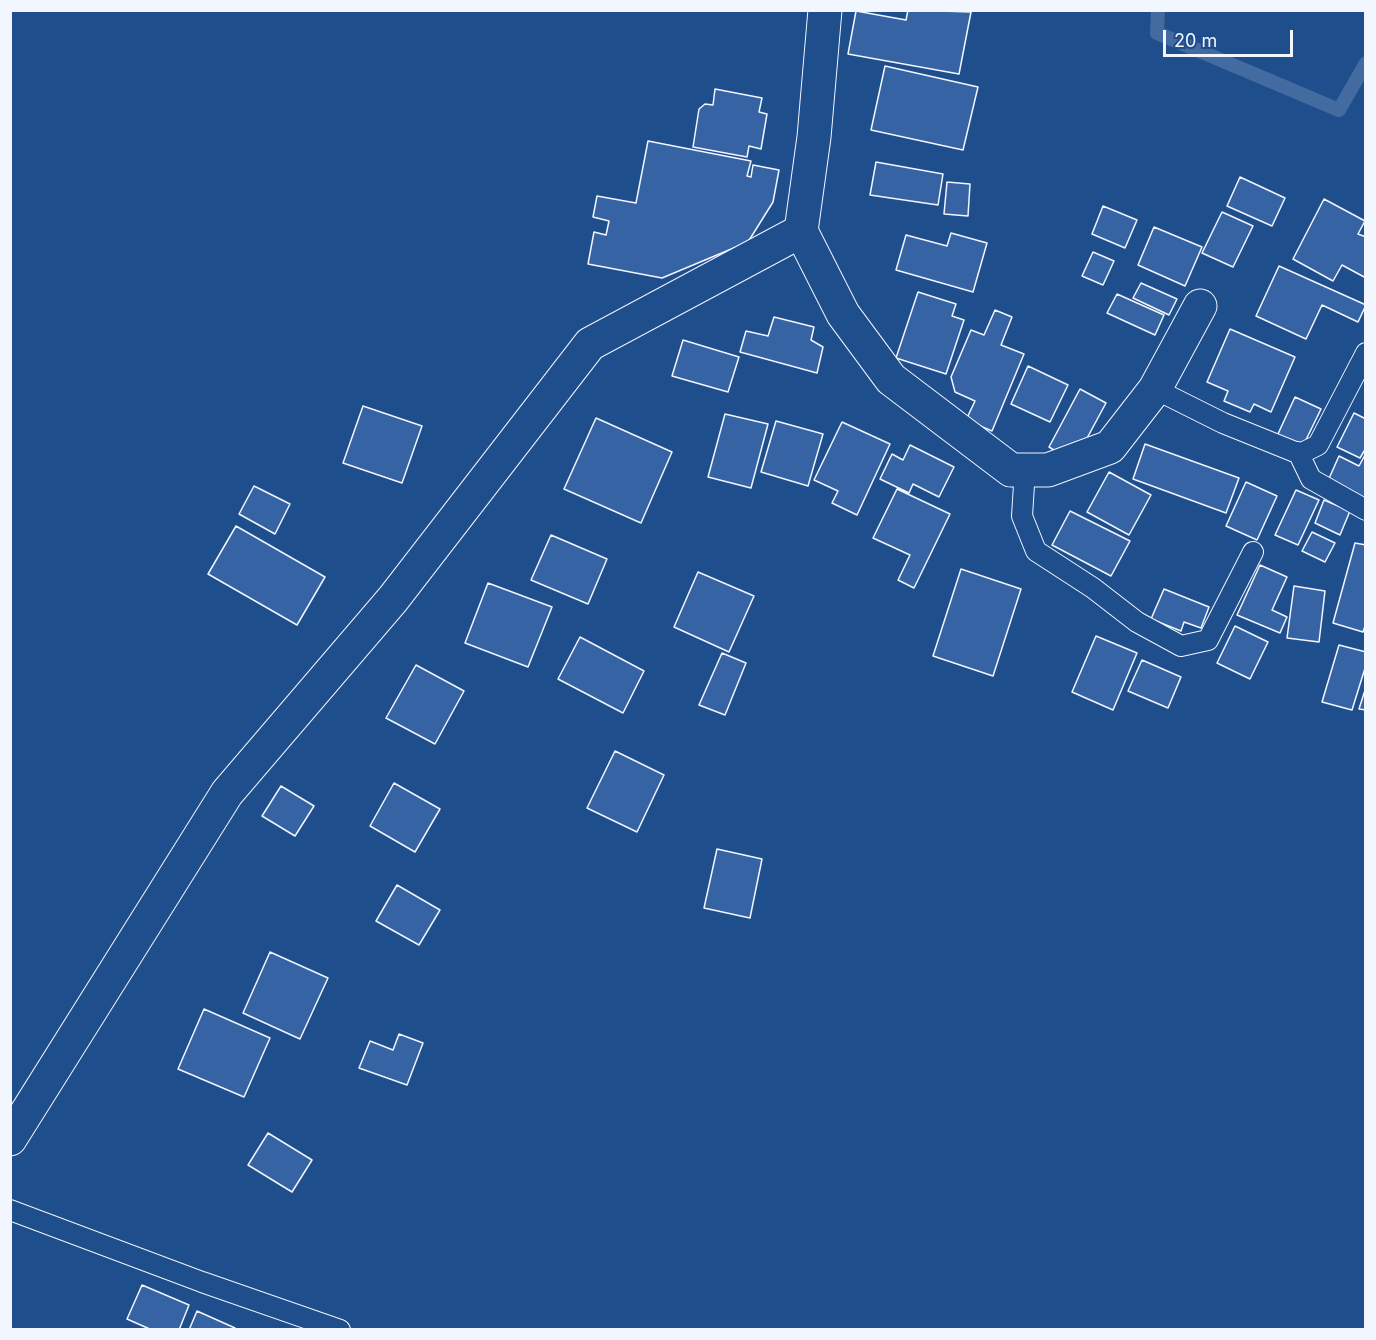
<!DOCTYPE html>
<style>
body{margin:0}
#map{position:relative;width:1376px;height:1340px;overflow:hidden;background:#1f4e8c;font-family:Inter,sans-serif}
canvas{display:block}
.frame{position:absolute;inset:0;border:12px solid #f2f6ff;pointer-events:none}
.scale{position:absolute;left:1163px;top:30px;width:130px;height:27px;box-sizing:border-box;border:3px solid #f2f6ff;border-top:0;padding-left:8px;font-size:18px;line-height:21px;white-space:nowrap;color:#f2f6ff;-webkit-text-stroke:4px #1f4e8c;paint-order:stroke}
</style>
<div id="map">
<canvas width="1376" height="1340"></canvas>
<div class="frame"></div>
<div class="scale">20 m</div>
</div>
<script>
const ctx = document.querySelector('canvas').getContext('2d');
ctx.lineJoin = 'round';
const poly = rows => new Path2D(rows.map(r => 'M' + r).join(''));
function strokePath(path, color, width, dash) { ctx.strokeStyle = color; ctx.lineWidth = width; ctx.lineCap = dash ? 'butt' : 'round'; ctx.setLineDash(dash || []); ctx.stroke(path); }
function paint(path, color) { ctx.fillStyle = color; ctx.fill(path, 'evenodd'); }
strokePath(poly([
 [1158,10,1157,33,1339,110,1366,63]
]), '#446ba0', 14);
const building = poly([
 [908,10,971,12,959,74,848,54,856,11,906,20,908,10],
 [885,66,978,87,963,150,871,130,885,66],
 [715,89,762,98,759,112,767,114,761,149,749,146,747,157,693,147,699,109,705,104,713,105,715,89],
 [648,141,751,161,747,176,751,177,753,165,779,170,773,202,748,242,662,278,588,264,594,232,606,235,609,221,593,217,597,196,636,203,648,141],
 [876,162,943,174,938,205,870,195,876,162],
 [1240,177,1285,198,1272,226,1227,206,1240,177],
 [947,182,970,184,968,216,944,214,947,182],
 [1324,199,1365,221,1358,234,1366,237,1366,278,1342,265,1333,281,1293,259,1324,199],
 [1103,206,1137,220,1125,248,1092,234,1103,206],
 [1222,212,1253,226,1233,267,1202,253,1222,212],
 [1154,227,1202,247,1185,286,1138,265,1154,227],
 [951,233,987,243,973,292,896,270,906,235,947,246,951,233],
 [1093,252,1114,261,1103,285,1082,276,1093,252],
 [1279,266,1366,305,1358,322,1322,305,1306,339,1256,316,1279,266],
 [1141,283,1177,299,1169,315,1133,298,1141,283],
 [918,292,956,304,952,316,964,320,946,374,896,358,918,292],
 [1117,294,1164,315,1155,335,1107,313,1117,294],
 [995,310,1012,317,1001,345,1024,354,992,431,966,420,975,401,955,392,951,377,971,330,984,335,995,310],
 [774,317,814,327,811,340,823,347,817,373,740,352,746,331,768,336,774,317],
 [1230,329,1295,357,1271,412,1254,404,1250,412,1224,401,1228,391,1207,382,1230,329],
 [683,340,739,357,728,392,672,376,683,340],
 [1028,366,1068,385,1050,422,1011,404,1028,366],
 [1080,389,1106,403,1079,453,1064,456,1049,447,1080,389],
 [1295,397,1321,409,1302,448,1277,436,1295,397],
 [363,406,422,426,402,483,343,463,363,406],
 [1354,413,1366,419,1366,448,1360,458,1337,447,1354,413],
 [725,414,768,424,751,488,708,477,725,414],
 [596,418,672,452,641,523,564,489,596,418],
 [776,421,823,434,808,486,761,472,776,421],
 [842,422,890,444,857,515,832,503,838,491,814,480,842,422],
 [1145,444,1239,478,1226,513,1133,479,1145,444],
 [910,445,954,467,939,497,913,484,909,493,880,479,892,454,903,460,910,445],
 [1366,453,1366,502,1327,483,1339,456,1359,466,1366,453],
 [1109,472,1151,495,1129,535,1087,512,1109,472],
 [1246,482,1277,496,1257,540,1226,526,1246,482],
 [254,486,290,504,275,534,239,514,254,486],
 [897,489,950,514,914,588,898,580,910,555,873,538,897,489],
 [1296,490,1319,500,1298,545,1275,535,1296,490],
 [1324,500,1350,511,1340,535,1315,523,1324,500],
 [1070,511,1130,541,1111,576,1052,545,1070,511],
 [236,526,325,577,297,625,208,574,236,526],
 [1312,532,1335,543,1325,562,1302,551,1312,532],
 [551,535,607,559,588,604,531,580,551,535],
 [1355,543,1366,545,1366,623,1363,632,1333,623,1355,543],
 [1260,565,1287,577,1272,610,1287,617,1280,633,1237,615,1260,565],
 [961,569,1021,589,993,676,933,656,961,569],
 [698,572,754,596,729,652,674,627,698,572],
 [488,583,552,607,528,667,465,643,488,583],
 [1294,586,1325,591,1319,642,1287,638,1294,586],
 [1164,589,1209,607,1201,628,1184,622,1181,631,1151,619,1164,589],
 [1235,626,1268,642,1250,679,1217,663,1235,626],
 [1096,636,1137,653,1113,710,1072,692,1096,636],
 [580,637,644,671,623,713,558,679,580,637],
 [1339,645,1366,652,1366,665,1352,710,1322,702,1339,645],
 [722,653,746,663,725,715,699,705,722,653],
 [1142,660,1181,677,1168,708,1128,691,1142,660],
 [416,665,464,691,435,744,386,718,416,665],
 [1366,687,1366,710,1359,709,1366,687],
 [615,751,664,775,637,832,587,808,615,751],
 [394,783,440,809,415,852,370,826,394,783],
 [281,786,314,806,295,836,262,816,281,786],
 [717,849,762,859,750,918,704,908,717,849],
 [397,885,440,910,419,945,376,921,397,885],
 [270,952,328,978,300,1039,243,1013,270,952],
 [204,1009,270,1038,244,1097,178,1069,204,1009],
 [399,1034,423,1043,407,1085,359,1068,370,1041,393,1050,399,1034],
 [268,1133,312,1160,292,1192,248,1165,268,1133],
 [142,1285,189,1305,179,1330,152,1330,127,1319,142,1285],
 [197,1311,235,1328,234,1330,189,1330,197,1311]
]);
paint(building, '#3563a3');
strokePath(building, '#f2f6ff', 1.5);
const lane = poly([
 [1155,389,1223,423,1300,454,1318,445,1366,353],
 [1298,452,1311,479,1366,510],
 [1025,469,1022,516,1036,551,1093,588,1137,622,1181,646,1208,640,1253,552],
 [10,1210,202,1282,340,1330]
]);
const street = poly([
 [801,231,843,314,891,379,1011,470,1048,470,1110,447,1155,389,1200,306],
 [10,1139,227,793,393,599,590,344,801,231,814,137,825,10]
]);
strokePath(lane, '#f2f6ff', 22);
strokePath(street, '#f2f6ff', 35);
strokePath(lane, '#1f4e8c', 20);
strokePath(street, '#1f4e8c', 33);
</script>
